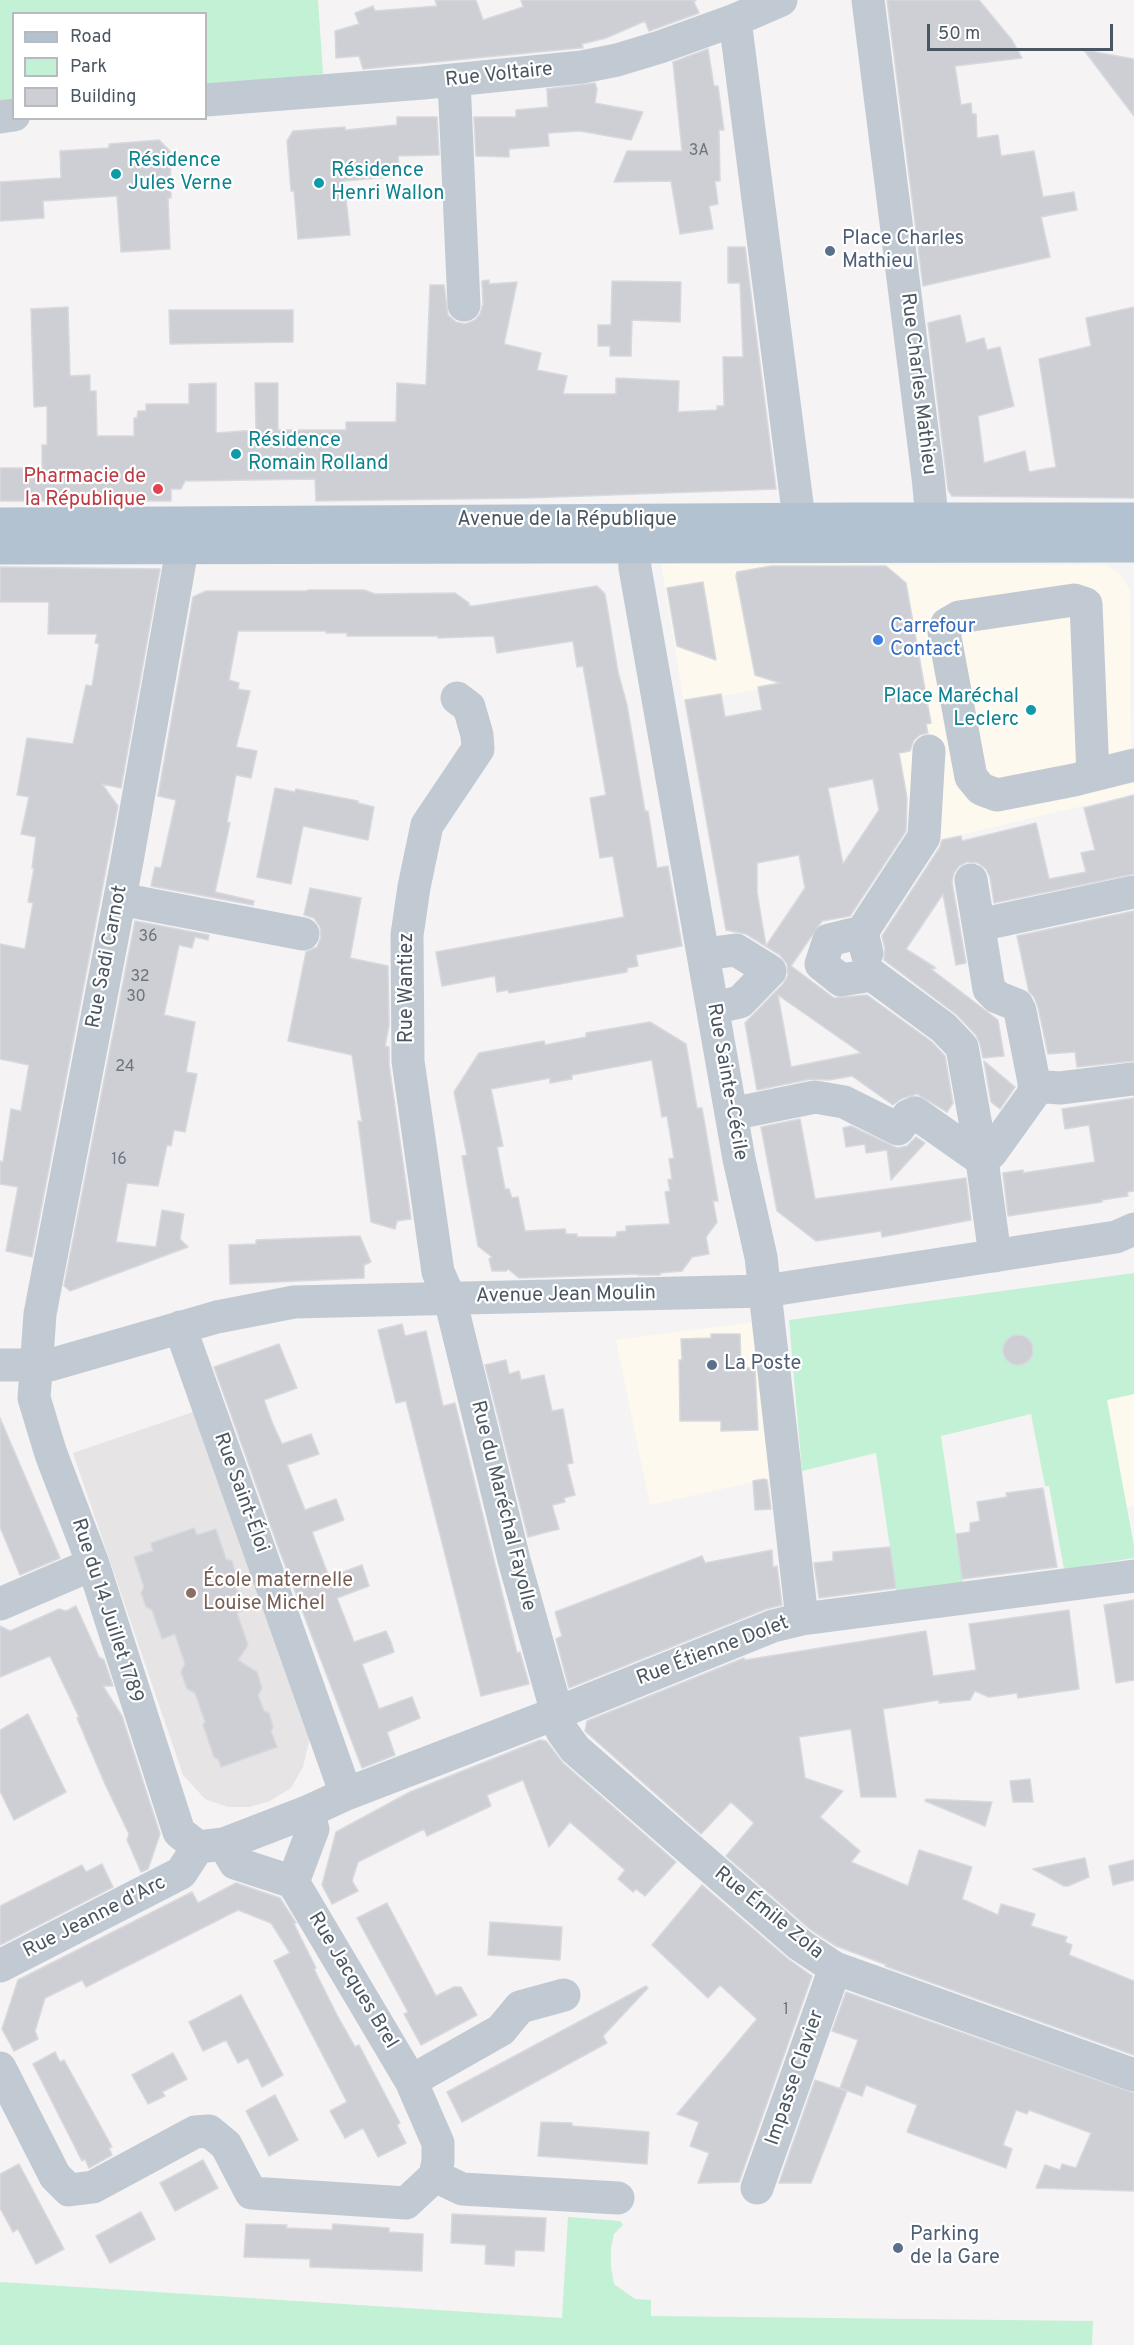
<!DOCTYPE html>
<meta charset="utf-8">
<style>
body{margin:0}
#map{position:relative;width:1134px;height:2345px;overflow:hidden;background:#f5f3f3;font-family:Overpass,sans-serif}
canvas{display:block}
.legend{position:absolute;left:12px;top:12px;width:195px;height:108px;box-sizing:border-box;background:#fff;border:2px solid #b7bbc0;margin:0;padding:8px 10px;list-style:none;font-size:18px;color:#4a5661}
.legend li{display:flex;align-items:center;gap:12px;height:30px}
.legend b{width:30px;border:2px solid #b7bbc0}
.scale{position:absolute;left:927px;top:24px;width:186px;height:27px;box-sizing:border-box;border:3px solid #4a5661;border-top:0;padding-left:8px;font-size:18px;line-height:21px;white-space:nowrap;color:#4a5661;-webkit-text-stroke:4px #fff;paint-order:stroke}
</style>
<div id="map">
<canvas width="1134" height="2345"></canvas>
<ul class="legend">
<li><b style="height:8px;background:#b3c2d1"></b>Road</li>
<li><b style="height:16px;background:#c3f1d5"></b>Park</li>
<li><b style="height:16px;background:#cdcfd5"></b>Building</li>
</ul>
<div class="scale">50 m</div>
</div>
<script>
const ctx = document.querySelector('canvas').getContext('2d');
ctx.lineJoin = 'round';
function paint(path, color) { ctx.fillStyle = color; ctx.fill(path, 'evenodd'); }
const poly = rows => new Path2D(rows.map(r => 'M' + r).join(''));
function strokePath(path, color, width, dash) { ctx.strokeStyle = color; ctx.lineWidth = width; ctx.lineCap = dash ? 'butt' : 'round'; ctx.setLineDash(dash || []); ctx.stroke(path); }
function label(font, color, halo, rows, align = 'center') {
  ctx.font = font + ' Overpass,sans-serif'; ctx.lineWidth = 4.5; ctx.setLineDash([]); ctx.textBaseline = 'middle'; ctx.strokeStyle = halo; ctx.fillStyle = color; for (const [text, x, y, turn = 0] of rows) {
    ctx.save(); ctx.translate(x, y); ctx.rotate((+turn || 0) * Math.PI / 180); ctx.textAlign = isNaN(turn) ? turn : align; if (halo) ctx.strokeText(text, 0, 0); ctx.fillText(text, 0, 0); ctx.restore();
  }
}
paint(poly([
 [661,564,1106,565,1119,573,1130,590,1131,746,1134,755,1134,794,934,841,912,826,898,754,921,749,916,725,794,683,684,703],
 [754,1322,772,1478,650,1505,616,1340],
 [1134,1394,1134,1506,1127,1508,1107,1400]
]), '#fdf9ef');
paint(poly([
 [196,1411,311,1734,303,1767,291,1788,270,1801,249,1807,228,1807,205,1799,183,1775,73,1453]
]), '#e6e4e5');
paint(poly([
 [0,0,318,0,323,74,206,85,206,14,14,14,13,103,0,104],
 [1134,1273,1134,1394,1107,1400,1134,1546,1134,1558,1064,1569,1049,1486,1045,1486,1031,1414,941,1436,963,1585,897,1595,876,1453,802,1471,789,1320],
 [568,2217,620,2221,623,2225,614,2234,611,2248,611,2267,614,2284,635,2299,651,2300,651,2316,1093,2321,1092,2345,0,2345,0,2282,562,2318]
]), '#c3f1d5');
const building = poly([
 [435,0,476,0,483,20,523,7,521,0,696,0,694,2,699,13,649,31,645,21,606,38,582,44,583,48,579,48,363,69,359,56,336,58,335,31,359,24,355,13,373,6,375,11,437,6,435,0],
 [887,0,979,0,1012,40,1022,58,955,66,961,105,971,103,972,114,976,114,977,138,998,135,1001,156,1034,151,1043,197,1074,192,1077,210,1041,217,1050,257,923,286,887,0],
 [708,49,714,86,718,86,724,130,719,130,720,181,715,181,718,204,709,206,713,229,680,234,671,181,614,182,627,151,682,151,673,62,708,49],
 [1084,50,1134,59,1134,116,1108,82,1084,50],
 [595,83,597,89,595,103,643,112,631,140,580,131,548,133,549,146,509,149,509,157,476,156,474,117,516,117,516,110,548,107,547,89,595,83],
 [397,117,437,117,439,155,398,156,400,176,344,181,350,235,298,239,294,191,291,191,287,141,293,131,345,127,345,130,397,125,397,117],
 [159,140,170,151,171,198,168,198,170,249,121,252,117,196,43,201,44,218,0,221,0,182,61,178,60,151,109,148,109,144,159,140],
 [728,247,745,247,776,489,528,498,316,501,315,479,185,481,181,489,171,489,171,501,0,501,0,468,42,468,42,445,47,445,47,406,34,407,31,309,68,307,70,376,90,375,90,391,96,391,97,436,134,436,134,418,137,418,138,411,146,411,146,404,189,404,189,384,216,383,216,433,256,430,255,383,278,383,278,430,346,430,346,422,396,422,397,383,426,385,430,285,444,285,448,315,456,322,465,324,475,320,480,314,483,304,482,281,489,280,489,284,517,282,504,344,541,353,537,370,567,376,563,394,616,394,616,378,679,381,678,412,717,410,717,406,724,406,723,357,743,357,740,283,728,283,728,247],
 [612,281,681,282,680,322,632,320,631,356,610,356,610,346,598,346,598,325,611,325,612,281],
 [1134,307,1134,498,952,496,948,490,928,323,960,315,966,343,984,338,987,350,1000,347,1014,406,978,416,984,463,1025,451,1029,472,1056,467,1039,359,1091,346,1086,318,1134,307],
 [169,310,293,310,293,342,170,344,169,310],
 [771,566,886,566,906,583,931,723,926,724,928,733,920,735,914,740,910,751,899,753,907,798,906,831,850,916,822,921,791,966,834,998,867,995,932,1042,945,1056,953,1103,947,1112,917,1094,901,1099,893,1105,852,1076,829,1080,811,1079,757,1090,745,1023,783,984,788,975,787,964,780,955,746,934,726,930,685,700,721,694,725,717,762,710,758,687,780,683,755,675,736,576,737,572,771,566],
 [873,779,879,810,843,864,828,788,873,779],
 [799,855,805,888,766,946,757,892,757,863,799,855],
 [778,995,861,1053,791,1067,778,995],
 [0,567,160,569,121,788,102,784,118,806,32,1257,6,1251,18,1187,0,1184,0,1161,3,1162,11,1109,21,1111,29,1065,0,1059,0,944,25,949,33,903,28,902,34,868,32,868,36,837,21,834,29,797,17,795,27,738,73,744,86,685,92,686,99,644,95,643,97,634,48,634,49,602,0,602,0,567],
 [703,582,716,660,677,646,667,588,703,582],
 [597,586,605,594,618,672,627,705,645,811,648,811,657,868,668,866,682,946,636,955,638,966,627,968,627,972,509,993,508,990,497,992,495,976,442,986,436,952,624,917,613,856,600,858,590,798,606,795,583,666,577,667,573,641,497,653,494,636,438,638,438,636,347,636,347,633,326,633,326,631,238,631,229,680,239,683,238,689,250,691,236,747,257,751,251,778,236,775,227,822,230,823,215,892,254,901,253,905,151,886,155,867,161,868,176,800,158,796,193,597,206,591,306,591,309,590,364,590,375,594,455,593,469,603,469,606,474,606,597,586],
 [275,788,295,792,296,789,358,801,358,803,374,807,368,840,303,826,291,884,257,877,275,788],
 [1134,795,1134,874,994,903,990,877,986,869,978,863,967,862,959,866,954,873,952,882,966,963,956,965,943,894,906,949,936,968,931,969,998,1020,1004,1056,983,1058,980,1044,976,1035,957,1015,884,960,885,949,882,936,940,847,942,840,961,836,962,841,1036,823,1049,879,1086,872,1081,853,1095,850,1084,808,1134,795],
 [310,888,361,898,350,958,388,966,389,1025,385,1046,389,1047,389,1064,411,1219,397,1221,395,1229,371,1222,358,1121,362,1122,352,1055,288,1041,306,952,317,947,321,937,320,927,314,918,304,915,310,888],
 [1134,911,1134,1061,1077,1067,1075,1052,1048,1054,1038,1007,1034,997,1029,992,1017,936,1134,911],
 [135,921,209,935,208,940,195,937,192,948,179,945,164,1015,195,1022,186,1072,197,1074,185,1132,174,1130,171,1146,167,1145,158,1186,127,1183,116,1242,156,1247,162,1210,184,1214,180,1239,188,1247,70,1291,64,1286,135,921],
 [650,1022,686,1044,697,1108,702,1108,718,1201,713,1201,717,1222,706,1237,709,1254,692,1257,682,1271,660,1273,660,1275,638,1275,638,1274,519,1278,508,1269,506,1271,492,1271,489,1259,492,1257,478,1246,462,1156,467,1155,454,1092,479,1053,544,1041,545,1045,586,1037,586,1033,650,1022],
 [652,1060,662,1117,667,1116,674,1158,669,1159,672,1179,668,1180,670,1191,665,1192,670,1224,626,1226,626,1231,617,1232,616,1237,577,1237,577,1234,566,1234,565,1229,525,1231,518,1197,512,1198,509,1189,505,1189,497,1147,503,1146,491,1089,550,1078,550,1083,572,1079,572,1075,652,1060],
 [984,1061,1015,1087,1000,1109,991,1102,984,1061],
 [1134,1098,1134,1191,1127,1192,1128,1196,1102,1200,1102,1202,1008,1216,1003,1173,1023,1170,1023,1173,1095,1162,1089,1125,1065,1129,1062,1109,1134,1098],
 [800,1119,815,1199,966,1178,971,1220,882,1237,881,1231,816,1241,777,1211,761,1127,800,1119],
 [851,1126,897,1148,907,1146,916,1137,925,1143,891,1180,887,1150,866,1153,865,1144,846,1147,843,1128,851,1126],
 [360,1236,371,1262,364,1265,364,1278,230,1284,229,1245,256,1244,256,1240,360,1236],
 [402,1324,405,1336,426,1331,443,1406,455,1403,517,1653,520,1652,529,1684,481,1696,406,1401,396,1403,378,1330,402,1324],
 [711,1334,740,1334,741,1368,755,1368,758,1430,721,1431,721,1421,680,1421,679,1360,682,1360,681,1339,711,1338,711,1334],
 '1003 1350a15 15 0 1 1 30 0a15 15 0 1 1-30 0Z',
 [279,1344,297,1388,264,1400,272,1422,282,1444,311,1434,319,1454,287,1465,305,1510,336,1499,344,1520,312,1532,329,1577,362,1565,369,1586,337,1598,354,1642,386,1631,391,1642,394,1652,362,1664,379,1709,412,1697,420,1718,387,1732,395,1755,362,1768,280,1552,214,1367,279,1344],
 [506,1360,509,1374,519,1371,521,1380,544,1375,552,1411,563,1409,573,1463,567,1464,575,1495,564,1498,565,1502,552,1505,559,1529,528,1537,485,1365,506,1360],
 [0,1418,60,1558,20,1575,0,1527,0,1418],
 [764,1479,767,1480,771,1509,755,1510,753,1481,764,1479],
 [1043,1488,1057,1567,962,1579,956,1534,970,1532,970,1523,980,1521,977,1502,1007,1497,1006,1493,1043,1488],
 [194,1528,197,1535,216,1529,226,1559,232,1561,236,1575,234,1581,244,1610,237,1613,248,1645,238,1660,257,1672,262,1688,258,1695,264,1711,269,1713,273,1727,271,1731,277,1747,221,1767,218,1759,214,1757,203,1725,205,1722,195,1693,187,1689,181,1672,185,1664,175,1634,162,1639,152,1610,146,1607,141,1593,144,1587,134,1557,153,1551,151,1543,194,1528],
 [890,1547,896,1588,819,1598,814,1563,833,1561,833,1552,890,1547],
 [772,1550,773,1567,777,1566,782,1605,766,1609,569,1688,556,1639,562,1636,555,1612,702,1556,705,1563,772,1550],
 [1134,1600,1134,1680,1116,1683,1104,1605,1134,1600],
 [76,1606,99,1657,104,1660,113,1686,103,1686,122,1716,160,1834,148,1869,141,1872,127,1840,129,1834,105,1784,77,1718,79,1717,50,1656,0,1677,0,1626,10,1631,59,1609,66,1611,76,1606],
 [1069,1610,1079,1689,1018,1698,1017,1693,989,1697,975,1691,970,1700,939,1703,939,1700,883,1709,896,1797,861,1797,851,1729,799,1737,805,1778,843,1791,820,1817,860,1851,851,1862,908,1886,919,1850,972,1867,962,1899,998,1915,1001,1904,1035,1914,1031,1926,1067,1937,1065,1942,1072,1945,1069,1955,1134,1981,1134,2055,885,1966,887,1965,836,1946,811,1930,726,1856,754,1823,731,1802,701,1834,585,1731,587,1721,744,1658,745,1660,926,1631,933,1676,976,1670,969,1624,1069,1610],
 [28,1714,66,1792,14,1820,0,1791,0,1730,28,1714],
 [540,1740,546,1741,563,1763,676,1862,645,1896,636,1889,633,1892,618,1879,625,1870,570,1822,549,1847,523,1780,487,1795,491,1806,427,1836,424,1829,358,1862,352,1881,358,1891,332,1904,322,1885,336,1832,410,1792,540,1740],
 [1030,1779,1033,1802,1013,1802,1010,1781,1030,1779],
 [926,1799,992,1802,985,1826,925,1801,926,1799],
 [1085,1858,1089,1877,1068,1886,1064,1886,1033,1869,1085,1858],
 [1134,1860,1134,1880,1113,1885,1109,1866,1134,1860],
 [102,1864,113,1887,0,1945,0,1906,82,1865,86,1872,102,1864],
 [236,1883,280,1898,296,1923,294,1924,316,1968,314,1969,337,2015,355,2047,359,2045,400,2123,397,2125,406,2143,378,2157,363,2128,345,2138,330,2111,347,2102,274,1961,290,1953,271,1923,238,1910,86,1987,82,1980,45,1998,35,2031,38,2039,14,2051,2,2029,18,1980,192,1892,198,1903,236,1883],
 [702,1885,788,1959,812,1976,739,2182,698,2183,709,2153,690,2146,699,2122,677,2114,757,2019,721,1986,719,1986,708,1998,652,1945,702,1885],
 [387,1903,436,1996,454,1987,461,1987,477,2015,421,2045,404,2014,408,2012,357,1918,387,1903],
 [490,1922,562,1927,560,1960,488,1955,490,1922],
 [646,1986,648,1988,603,2036,607,2043,462,2122,447,2092,646,1986],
 [846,1992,1134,2093,1134,2191,1036,2188,1045,2165,1060,2170,1062,2164,1076,2168,1091,2133,1029,2110,1027,2114,1016,2110,1003,2145,1012,2149,1006,2168,907,2132,917,2105,866,2085,862,2096,840,2088,858,2040,832,2031,846,1992],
 [241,1995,283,2075,262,2087,248,2058,238,2063,226,2040,203,2051,189,2022,241,1995],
 [55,2052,60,2062,64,2060,112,2147,109,2148,112,2155,89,2168,85,2159,82,2161,33,2064,55,2052],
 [173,2053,187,2079,162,2092,165,2096,148,2104,132,2075,173,2053],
 [815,2080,847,2091,811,2183,779,2183,815,2080],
 [275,2095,298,2140,269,2156,246,2111,275,2095],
 [541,2122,572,2123,572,2126,649,2132,647,2164,538,2156,541,2122],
 [203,2160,218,2188,175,2211,160,2183,203,2160],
 [19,2164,64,2249,36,2264,18,2229,13,2232,0,2208,0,2174,19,2164],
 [141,2212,155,2239,110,2263,96,2236,141,2212],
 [452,2214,546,2218,544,2251,515,2250,514,2266,485,2264,486,2245,451,2243,452,2214],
 [246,2224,287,2225,286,2228,332,2230,333,2224,389,2228,389,2232,423,2234,422,2271,310,2267,310,2259,244,2257,246,2224]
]);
paint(building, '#cdcfd5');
strokePath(building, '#d7d9de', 1.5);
strokePath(poly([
 [868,0,928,477,932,519,932,546],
 [735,20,799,519],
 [454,80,464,305],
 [206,100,423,83,582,67,617,60,660,47,735,20,781,0],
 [0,117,14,115],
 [632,521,635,568,739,1159,761,1257,802,1619],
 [180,547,180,561,127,861,40,1314,34,1398,51,1454,93,1564,179,1832,198,1847],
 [457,698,469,707,477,735,478,749,427,825,414,887,407,935,408,1061,438,1272,450,1299,514,1560,562,1731,575,1749,800,1945,835,1968,1134,2075],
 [1093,775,1086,604,1074,600,959,617,947,624,944,632,971,777,981,789,997,795,1074,780,1134,765],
 [120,899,303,934],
 [979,925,1134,892],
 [862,932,924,837,929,751],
 [704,954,736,950,770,971,740,1002,713,1008],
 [821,964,841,980,872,975,944,1028,962,1047,982,1160,995,1256],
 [821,964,829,940,862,932,867,953],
 [1034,1086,1060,1088,1133,1079],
 [731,1114,815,1097,844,1102,898,1129,908,1116,915,1113,982,1160,991,1153,1034,1093,1034,1082,1020,1011,1017,1005,997,997,989,989,971,880],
 [180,1327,346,1794],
 [0,1365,50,1365,217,1317,294,1302,765,1291,1116,1237,1134,1229],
 [0,1604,93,1564],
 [224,1844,235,1863,293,1882,313,1829,307,1812],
 [293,1882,411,2081,438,2143,438,2161,435,2176],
 [0,1966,181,1873,198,1847,224,1844,307,1812,346,1794,557,1713,773,1626,802,1619,1134,1576],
 [0,2068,55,2176,69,2190,93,2187,195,2132,209,2131,226,2145,251,2193,406,2203,435,2176],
 [411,2081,501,2030,520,2007,564,1995],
 [435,2176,462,2189,618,2198],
 [757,2188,835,1968]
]), '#c1cad2', 33);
strokePath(poly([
 [0,524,851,519,1134,519],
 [0,548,1134,546]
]), '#b3c2d1', 33);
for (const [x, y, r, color] of [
 [116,174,6,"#0f9aa8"],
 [319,183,6,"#0f9aa8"],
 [830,251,6,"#5c6f8a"],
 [236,454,6,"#0f9aa8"],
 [158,489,6,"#e0444e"],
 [878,640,6,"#3f7fe0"],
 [1031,710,6,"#0f9aa8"],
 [712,1365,6,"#5c6f8a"],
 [191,1593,6,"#8d6e63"],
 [898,2248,6,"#5c6f8a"]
]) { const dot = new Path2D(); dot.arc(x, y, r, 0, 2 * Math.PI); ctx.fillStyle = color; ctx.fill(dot); strokePath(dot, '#fff', 2); }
label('16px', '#6b747e', null, [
 ["3A",699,152],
 ["36",148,938],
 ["32",140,978],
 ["30",136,998],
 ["24",125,1068],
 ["16",119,1161],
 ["1",786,2011]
]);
label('20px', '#4a5661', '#fff', [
 ["Rue Voltaire",499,76,-6],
 ["Rue Charles Mathieu",917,384,83],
 ["Avenue de la République",567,521],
 ["Rue Sadi Carnot",108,957,-79],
 ["Rue Wantiez",408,988,-90],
 ["Rue Sainte-Cécile",726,1082,80],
 ["Avenue Jean Moulin",566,1296,-1],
 ["Rue Saint-Éloi",240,1493,70],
 ["Rue du Maréchal Fayolle",502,1506,76],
 ["Rue du 14 Juillet 1789",106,1611,72],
 ["Rue Étienne Dolet",713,1652,-21],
 ["Rue Émile Zola",768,1914,39],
 ["Rue Jeanne d'Arc",95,1918,-27],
 ["Rue Jacques Brel",352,1981,59],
 ["Impasse Clavier",796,2078,-71]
]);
label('20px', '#0d838f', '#fff', [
 ["Résidence",128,162],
 ["Jules Verne",128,185],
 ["Résidence",331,172],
 ["Henri Wallon",331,195],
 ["Résidence",248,442],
 ["Romain Rolland",248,465],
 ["Place Maréchal",1019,698,"right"],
 ["Leclerc",1019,721,"right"]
], 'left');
label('20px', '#4e5e75', '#fff', [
 ["Place Charles",842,240],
 ["Mathieu",842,263],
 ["La Poste",724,1365],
 ["Parking",910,2236],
 ["de la Gare",910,2259]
], 'left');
label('20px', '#be3a42', '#fff', [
 ["Pharmacie de",146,478],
 ["la République",146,501]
], 'right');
label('20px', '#366cbe', '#fff', [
 ["Carrefour",890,628],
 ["Contact",890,651]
], 'left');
label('20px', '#785e54', '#fff', [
 ["École maternelle",203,1582],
 ["Louise Michel",203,1605]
], 'left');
</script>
